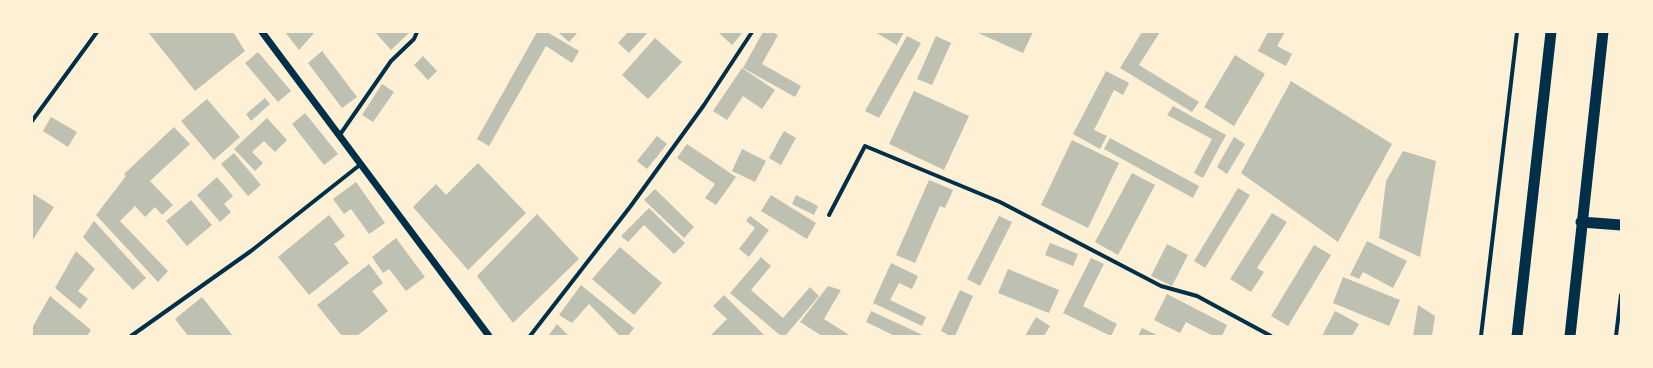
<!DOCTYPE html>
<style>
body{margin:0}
#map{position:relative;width:1653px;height:368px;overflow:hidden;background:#fdf0d5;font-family:Lato,sans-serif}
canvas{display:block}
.frame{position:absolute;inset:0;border:33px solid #fdf0d5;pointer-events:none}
</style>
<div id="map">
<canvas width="1653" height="368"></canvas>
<div class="frame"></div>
</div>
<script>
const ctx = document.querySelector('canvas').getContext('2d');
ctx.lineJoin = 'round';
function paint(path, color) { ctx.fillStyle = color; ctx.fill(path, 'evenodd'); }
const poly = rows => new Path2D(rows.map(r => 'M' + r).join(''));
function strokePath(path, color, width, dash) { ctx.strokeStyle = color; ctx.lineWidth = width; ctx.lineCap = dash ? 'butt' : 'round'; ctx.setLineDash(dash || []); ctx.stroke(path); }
paint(poly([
 [148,32,233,32,245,51,195,91],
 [285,32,315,32,299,50],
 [375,32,408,32,409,33,391,50],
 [537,32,547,32,579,51,572,63,546,46,489,146,477,139],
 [558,32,578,32,569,42],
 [628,32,648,32,629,53,618,43],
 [718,32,743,32,732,45],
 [763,32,772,32,778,35,762,64,801,86,795,97,743,68],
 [875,32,904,32,897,45],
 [976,32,1033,32,1023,53],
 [1142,32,1160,32,1139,65,1199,102,1192,112,1120,68],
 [1268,32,1285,32,1277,46,1292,54,1286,66,1258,51],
 [907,36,921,43,879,118,865,111],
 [936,36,951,43,932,85,917,79],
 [655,38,682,62,648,99,622,75],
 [322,51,357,97,342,108,308,63],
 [258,52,291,91,278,102,245,63],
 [1235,55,1265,74,1234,126,1204,107],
 [423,56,437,71,428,80,414,65],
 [742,68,775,90,762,109,743,96,727,120,713,111],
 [1106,71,1129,83,1123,95,1114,90,1094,130,1107,136,1100,149,1073,134],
 [1291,81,1392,144,1338,242,1241,173],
 [382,84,394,92,373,122,362,115],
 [914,91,969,116,944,170,889,144],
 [265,98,270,104,251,121,246,114],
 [207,99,240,137,214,160,181,121],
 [1173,106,1226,135,1203,178,1194,173,1212,139,1167,115],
 [305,113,338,154,324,165,292,124],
 [51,117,77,132,68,147,43,131],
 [267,118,287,140,275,152,264,141,252,152,263,163,255,171,234,149],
 [174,127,190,144,150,181,173,205,162,215,155,207,145,217,135,206,120,221,168,271,158,282,96,215,126,176,124,174],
 [784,131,796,138,781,165,769,158],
 [657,136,667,144,647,169,637,161],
 [1234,137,1245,144,1227,174,1217,167],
 [1110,138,1199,186,1193,198,1104,149],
 [1072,140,1119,163,1088,228,1041,205],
 [687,144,736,177,716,205,705,198,715,184,677,158],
 [742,149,766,161,755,182,732,171],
 [1403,151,1436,161,1420,257,1379,238,1386,181],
 [234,153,261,185,248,196,221,164],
 [478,163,526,213,468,270,413,207,436,184,446,195],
 [1132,173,1155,185,1118,255,1095,242],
 [217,177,233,196,224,204,231,212,220,222,197,195],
 [929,180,953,190,945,208,940,206,915,263,896,255],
 [356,182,385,223,369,234,351,209,344,214,333,199],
 [1238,188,1250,195,1205,268,1194,261],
 [655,189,694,227,684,238,644,200],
 [32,193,54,207,32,241],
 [771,195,816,223,807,239,761,211],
 [796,195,818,206,814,215,792,204],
 [191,200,212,225,187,246,166,221],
 [649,208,685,243,674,254,644,225,628,242,621,236],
 [1272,213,1287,222,1257,268,1264,272,1251,292,1230,279],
 [537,214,579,259,513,323,477,276],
 [329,215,345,236,334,244,349,263,309,295,278,257],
 [750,216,769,230,749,257,739,249,755,228,746,221],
 [999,216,1012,222,980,286,967,279],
 [94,221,146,278,133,290,83,237],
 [396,238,425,277,406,291,389,269,383,273,372,257],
 [1367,241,1407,261,1393,288,1363,272,1359,279,1350,275],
 [1050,243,1078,254,1073,266,1045,255],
 [1167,244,1188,255,1172,286,1151,276],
 [1314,245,1331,255,1288,326,1271,316],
 [620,247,662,283,634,315,592,279],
 [76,251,95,269,78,291,88,299,80,309,55,288],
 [761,257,771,266,751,290,783,318,810,287,819,296,785,336,781,336,730,293],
 [1091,258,1104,264,1083,306,1117,324,1111,336,1063,313],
 [891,263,918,276,912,289,899,283,890,300,926,317,922,326,873,303],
 [369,264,383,283,372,291,388,311,357,336,342,336,317,305],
 [1008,269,1059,290,1049,313,998,293],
 [1343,277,1400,300,1389,326,1333,303],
 [581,285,634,328,628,336,620,336,589,304,572,323,559,315],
 [828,286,841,290,824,319,851,336,822,336,800,322],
 [960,290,973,296,955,336,946,336,947,334,941,331],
 [1167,294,1227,325,1222,336,1213,336,1186,322,1180,333,1154,320],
 [724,295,765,336,710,336,727,319,713,306],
 [50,296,91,330,87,336,32,336,32,328],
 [202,297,233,336,188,336,175,319],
 [1418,305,1435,316,1432,336,1413,336],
 [871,311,925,336,895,336,866,322],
 [1335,311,1359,324,1352,336,1322,336],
 [1036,317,1050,326,1044,336,1025,336],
 [557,324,569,336,548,336],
 [1142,328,1159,336,1138,336]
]), '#bec0b2');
strokePath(poly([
 [32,121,97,32],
 [339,136,391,61,414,39,417,32],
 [829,215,865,146,1000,202,1161,286,1197,296,1271,336],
 [131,336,251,251,361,164],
 [530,336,630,207,704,105,752,32],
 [1481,336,1517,32],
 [1616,336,1621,295]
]), '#003049', 4);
strokePath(poly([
 [262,32,489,336]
]), '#003049', 7);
strokePath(poly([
 [1581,222,1621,225],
 [1517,336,1551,32],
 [1570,336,1603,32]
]), '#003049', 11);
</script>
